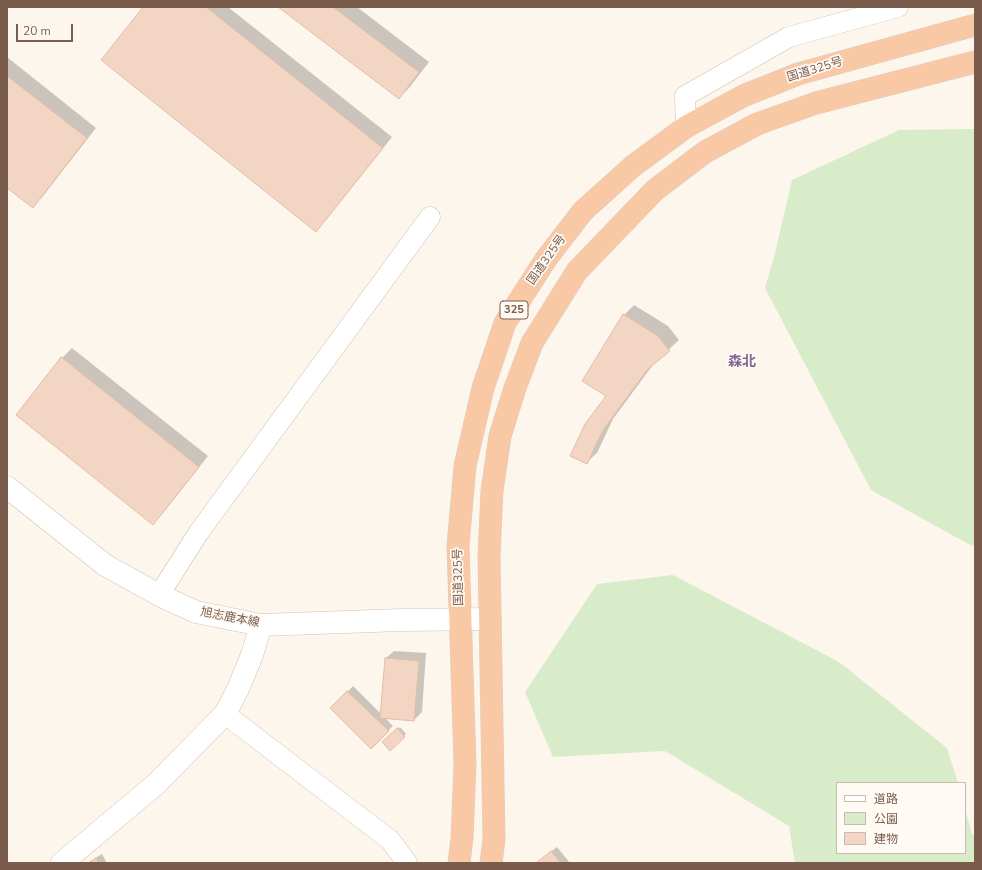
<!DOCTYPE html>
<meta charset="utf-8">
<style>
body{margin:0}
#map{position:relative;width:982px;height:870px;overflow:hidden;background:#fdf6ec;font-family:"Nunito Sans","Noto Sans JP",sans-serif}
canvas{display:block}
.frame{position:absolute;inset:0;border:8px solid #7a5c4d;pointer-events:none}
.legend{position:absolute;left:836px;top:782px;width:130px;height:72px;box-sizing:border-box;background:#fffaf3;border:1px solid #cabbb1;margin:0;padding:5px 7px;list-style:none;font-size:12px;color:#7a5c4d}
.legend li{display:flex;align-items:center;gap:8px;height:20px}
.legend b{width:20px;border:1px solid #cabbb1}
.scale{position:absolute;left:16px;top:24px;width:57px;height:18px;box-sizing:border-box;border:2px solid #7a5c4d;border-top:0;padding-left:5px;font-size:12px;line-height:14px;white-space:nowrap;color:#7a5c4d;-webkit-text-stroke:3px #fffaf3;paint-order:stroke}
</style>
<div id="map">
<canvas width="982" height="870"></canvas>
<div class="frame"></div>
<ul class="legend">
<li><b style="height:5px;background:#fff"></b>道路</li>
<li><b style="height:11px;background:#d8ecc9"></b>公園</li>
<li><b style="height:11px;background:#f3d5c3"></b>建物</li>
</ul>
<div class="scale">20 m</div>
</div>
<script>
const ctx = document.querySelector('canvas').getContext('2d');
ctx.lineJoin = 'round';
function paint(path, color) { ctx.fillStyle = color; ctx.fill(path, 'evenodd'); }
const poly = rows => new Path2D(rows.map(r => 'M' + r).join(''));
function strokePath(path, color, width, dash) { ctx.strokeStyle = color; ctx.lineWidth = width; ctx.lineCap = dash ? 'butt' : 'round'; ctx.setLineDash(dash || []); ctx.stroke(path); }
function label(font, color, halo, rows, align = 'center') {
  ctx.font = font + ' "Nunito Sans","Noto Sans JP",sans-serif'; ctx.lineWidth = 3.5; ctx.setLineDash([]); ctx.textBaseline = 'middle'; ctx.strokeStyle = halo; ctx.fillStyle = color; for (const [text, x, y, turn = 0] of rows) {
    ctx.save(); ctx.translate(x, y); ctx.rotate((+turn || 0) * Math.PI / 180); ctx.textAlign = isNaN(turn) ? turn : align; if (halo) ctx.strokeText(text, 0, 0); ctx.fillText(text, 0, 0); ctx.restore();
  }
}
paint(poly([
 [975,129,975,544,972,546,871,490,765,288,775,253,792,180,899,130],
 [673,575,839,662,947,748,958,783,837,783,837,853,965,853,965,809,972,834,975,837,975,863,795,863,789,826,665,751,553,757,525,692,597,584]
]), '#d8ecc9');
paint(poly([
 [144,7,228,7,392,137,326,220,316,231],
 [280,7,357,7,429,62,409,88,399,98],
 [7,57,96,128,43,196,33,206,7,186],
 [634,305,668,326,679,340,655,362,613,419,597,453,586,463,607,396,624,315],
 [72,348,208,456,163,513,153,523,17,415,62,358],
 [394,651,426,653,422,712,414,720,384,717,393,726,371,747,332,708,353,686,381,714,386,658],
 [400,727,406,734,390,749,384,742],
 [557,847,570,863,536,863],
 [102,854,107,863,87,863]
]), '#0003');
const building = poly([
 [143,7,206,7,383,148,316,232,101,60,143,7],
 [278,7,333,7,419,72,399,99,278,7],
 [7,76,87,138,33,208,7,188,7,76],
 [623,314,658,336,670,351,648,369,603,430,587,464,570,456,585,424,606,396,582,381,623,314],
 [61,357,199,467,153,525,16,415,61,357],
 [385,658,419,661,414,721,380,718,385,658],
 [347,691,389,731,371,749,330,708,347,691],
 [397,728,405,737,390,751,382,742,397,728],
 [551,851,561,863,536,863,551,851],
 [96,858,99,863,89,863,96,858]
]);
paint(building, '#f3d5c3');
strokePath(building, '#e6bba3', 1);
const minor = poly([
 [686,127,685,96,789,37,898,7],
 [159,595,199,532,430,217],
 [225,714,390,840,407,863]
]);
const tertiary = poly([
 [62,863,156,784,225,714,238,689,252,655,261,625]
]);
const secondary = poly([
 [7,487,105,565,159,595,196,612,261,625,402,620,490,619]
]);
const trunk = poly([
 [459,863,462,838,465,764,458,546,465,466,483,388,505,323,546,259,583,211,633,166,686,127,743,96,798,74,975,25],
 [491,863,494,839,489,556,492,491,500,436,515,388,532,343,577,271,655,190,705,152,757,124,816,103,975,62]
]);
strokePath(minor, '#d1beb0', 21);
strokePath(tertiary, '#d1beb0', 23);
strokePath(secondary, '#d6c0b0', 23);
strokePath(trunk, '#dad1cd', 23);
strokePath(minor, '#fff', 20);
strokePath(tertiary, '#fff', 22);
strokePath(secondary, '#fff', 22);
strokePath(trunk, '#f9c8a4', 22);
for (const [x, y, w] of [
 [514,310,28]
]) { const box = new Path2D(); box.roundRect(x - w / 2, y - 9, w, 18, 3); ctx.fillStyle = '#fffaf3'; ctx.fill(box); strokePath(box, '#7a5c4d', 1); }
label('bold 11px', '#7a5c4d', null, [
 ["325",514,310]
]);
label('12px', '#7a5c4d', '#fffaf3', [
 ["国道325号",815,70,-17],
 ["国道325号",547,260,-55],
 ["国道325号",459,577,-91],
 ["旭志鹿本線",230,618,11]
]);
label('bold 14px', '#846695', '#fffaf3', [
 ["森北",742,363]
]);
</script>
